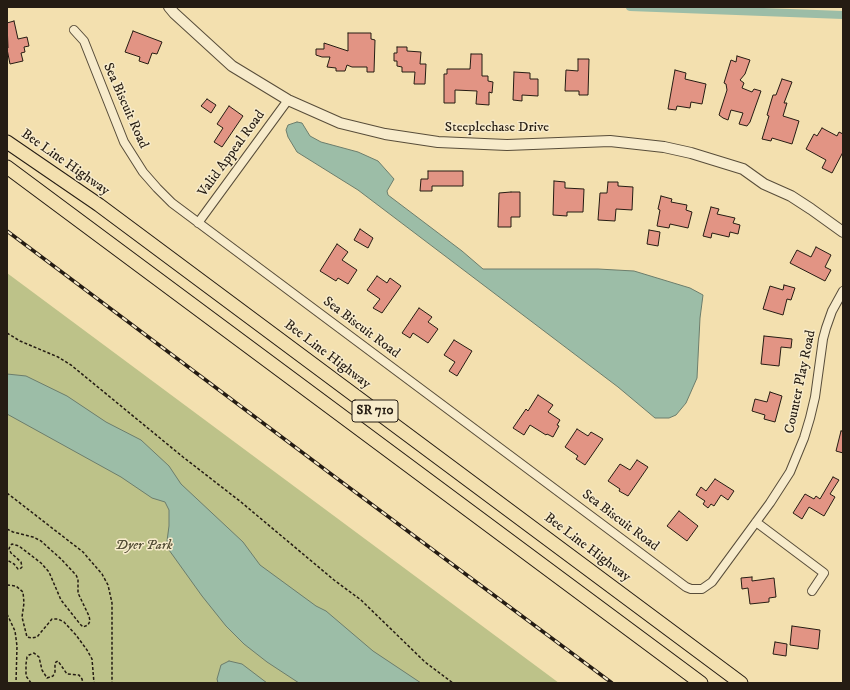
<!DOCTYPE html>
<style>
body{margin:0}
#map{position:relative;width:850px;height:690px;overflow:hidden;background:#f3e0af;font-family:"IM FELL DW Pica",serif}
canvas{display:block}
.frame{position:absolute;inset:0;border:8px solid #251c13;pointer-events:none}
</style>
<div id="map">
<canvas width="850" height="690"></canvas>
<div class="frame"></div>
</div>
<script>
const ctx = document.querySelector('canvas').getContext('2d');
ctx.lineJoin = 'round';
function paint(path, color) { ctx.fillStyle = color; ctx.fill(path, 'evenodd'); }
const poly = rows => new Path2D(rows.map(r => 'M' + r).join(''));
function strokePath(path, color, width, dash) { ctx.strokeStyle = color; ctx.lineWidth = width; ctx.lineCap = dash ? 'butt' : 'round'; ctx.setLineDash(dash || []); ctx.stroke(path); }
function label(font, color, halo, rows, align = 'center') {
  ctx.font = font + ' "IM FELL DW Pica",serif'; ctx.lineWidth = 3; ctx.setLineDash([]); ctx.textBaseline = 'middle'; ctx.strokeStyle = halo; ctx.fillStyle = color; for (const [text, x, y, turn = 0] of rows) {
    ctx.save(); ctx.translate(x, y); ctx.rotate((+turn || 0) * Math.PI / 180); ctx.textAlign = isNaN(turn) ? turn : align; if (halo) ctx.strokeText(text, 0, 0); ctx.fillText(text, 0, 0); ctx.restore();
  }
}
paint(poly([
 [7,273,559,683,7,683]
]), '#bdc289');
const water = poly([
 [297,122,302,123,310,136,321,142,358,152,378,161,394,179,387,191,388,195,462,251,483,269,598,269,634,271,690,288,703,295,700,318,697,378,686,403,676,415,669,418,655,418,618,387,358,190,297,152,288,137,286,130,288,125,297,122],
 [7,374,26,376,67,396,106,422,141,440,169,466,181,484,243,542,260,565,316,606,326,611,373,651,421,683,299,683,267,662,244,644,226,626,202,596,169,550,167,541,169,526,169,510,165,502,152,498,121,477,7,414,7,374],
 [229,661,242,664,267,683,218,683,217,679,221,665,229,661]
]);
paint(water, '#9cbda7');
strokePath(water, '#6c7d6c', 1);
strokePath(poly([
 [630,7,843,15]
]), '#9cbda7', 8);
const building = poly([
 [14,21,18,39,27,37,29,46,24,47,25,52,21,53,23,61,10,64,7,49,8,48,7,23,14,21],
 [133,31,162,42,157,54,152,53,148,64,139,61,140,57,125,52,133,31],
 [348,33,371,33,371,39,375,40,374,72,367,72,367,67,352,67,347,65,345,71,336,71,336,68,327,67,330,57,322,57,316,55,316,49,324,49,324,43,348,51,348,33],
 [397,47,407,47,407,51,421,52,420,64,426,64,425,84,414,84,415,72,402,72,402,67,397,66,397,61,394,61,394,53,397,53,397,47],
 [471,54,482,54,482,76,488,76,488,81,493,82,492,93,489,92,489,105,476,104,477,91,455,90,455,103,444,103,444,74,447,74,447,69,470,69,471,54],
 [737,56,750,60,745,74,740,80,744,83,742,88,752,92,754,89,761,91,750,122,747,126,739,124,743,113,731,110,728,120,723,118,719,115,727,90,726,84,724,83,731,60,736,62,737,56],
 [578,59,589,59,588,95,579,95,579,91,565,91,566,70,578,71,578,59],
 [675,70,686,73,685,79,706,84,702,104,691,102,690,108,677,106,676,110,668,109,675,70],
 [514,72,530,73,530,79,538,79,538,96,522,95,522,101,513,100,514,72],
 [782,79,792,82,784,103,787,103,783,116,799,121,792,144,772,138,771,141,762,139,769,116,767,115,773,95,776,95,782,79],
 [207,99,216,105,211,113,201,106,207,99],
 [229,106,243,116,222,147,214,142,223,128,217,124,229,106],
 [822,128,837,136,839,132,843,134,843,152,832,173,822,168,826,160,806,149,814,134,817,136,822,128],
 [428,171,463,171,463,186,432,186,432,191,420,191,421,179,428,179,428,171],
 [554,181,565,182,565,188,584,189,583,212,567,212,567,216,553,215,554,181],
 [608,182,618,182,618,186,633,187,632,210,616,209,615,221,598,220,600,193,607,193,608,182],
 [511,192,520,192,520,217,511,217,511,227,498,227,499,193,511,192],
 [661,196,672,199,671,202,687,205,686,210,692,212,688,228,670,224,669,228,657,226,660,210,658,209,661,196],
 [711,207,719,209,717,214,735,218,733,223,740,225,738,234,730,232,729,237,712,233,711,238,703,236,711,207],
 [360,229,373,238,368,248,354,240,360,229],
 [649,230,660,232,658,246,647,244,649,230],
 [337,244,348,252,342,260,357,270,348,284,338,278,336,281,320,271,337,244],
 [816,247,831,255,825,267,831,270,825,281,790,263,797,250,811,257,816,247],
 [377,276,387,283,390,278,401,286,382,313,373,308,380,299,367,290,377,276],
 [784,285,795,288,791,300,787,299,783,315,763,309,770,286,783,290,784,285],
 [419,308,432,317,428,322,438,329,428,343,413,333,410,338,402,333,419,308],
 [764,336,792,339,791,348,781,347,779,366,761,364,764,336],
 [454,340,472,351,457,376,449,371,455,362,444,355,454,340],
 [770,392,782,396,775,422,764,419,765,415,752,411,755,399,767,402,770,392],
 [538,395,553,405,548,412,560,420,557,425,559,426,553,437,547,434,546,435,530,425,524,435,513,428,526,409,528,411,538,395],
 [577,429,588,436,591,432,603,439,585,465,576,459,578,456,565,447,577,429],
 [841,431,843,431,843,453,836,451,841,431],
 [637,460,648,467,628,496,619,491,620,489,608,481,620,464,630,470,637,460],
 [833,477,839,480,830,494,835,497,824,516,809,507,802,519,793,513,805,494,814,499,816,496,820,499,833,477],
 [715,479,734,491,728,500,721,495,714,506,711,504,708,508,703,504,705,501,696,495,701,487,706,491,715,479],
 [679,511,698,526,687,541,667,526,679,511],
 [752,577,752,581,774,578,776,597,769,598,769,602,750,604,748,588,742,589,741,578,752,577],
 [792,626,820,630,818,649,790,645,792,626],
 [775,642,787,644,786,656,773,654,775,642]
]);
paint(building, '#e29484');
strokePath(building, '#251c13', 1);
const minor = poly([
 [74,30,84,41,124,142,143,172,157,188,172,203,686,587,691,589,702,589,712,582,770,503,790,472,804,438,810,418,815,397,823,339,826,328,832,311,843,291],
 [198,223,288,100],
 [756,522,824,573,812,591]
]);
const tertiary = poly([
 [169,7,174,13,232,66,288,100,340,123,385,134,438,142,507,145,610,141,664,147,691,153,743,169,764,184,791,196,811,209,843,232]
]);
const trunk = poly([
 [7,142,99,205,741,683],
 [7,167,701,683]
]);
strokePath(minor, '#584d3a', 10);
strokePath(tertiary, '#584d3a', 12);
strokePath(trunk, '#251c13', 15);
strokePath(poly([
 [7,333,20,341,58,357,71,365,183,457,241,502,334,580,361,600,425,662,453,683],
 [7,493,83,552,102,574,108,585,112,603,112,683],
 [7,529,13,532,33,537,41,541,61,559,76,575,78,579,78,593,89,616,90,621,88,625,83,627,80,624,61,600,49,572,41,563,19,546,12,544,10,546,9,549,11,553,21,562,22,567,20,569,18,569,14,564,7,560],
 [7,585,16,586,23,592,24,603,22,617,27,637,32,638,37,637,52,619,58,619,64,622,76,635,87,650,92,659,94,683],
 [7,614,15,631,17,646,16,683],
 [31,683,26,676,26,664,27,657,29,655,34,653,39,657,42,670,47,678,53,676,55,672,55,664,56,662,58,661,67,674,79,675,82,679,83,683]
]), '#251c13', 1.5, [3, 2]);
strokePath(minor, '#f7ebcb', 8);
strokePath(tertiary, '#f7ebcb', 10);
strokePath(trunk, '#f3e0af', 13);
const rail = poly([
 [7,231,339,480,612,683]
]);
strokePath(rail, '#251c13', 3.5);
strokePath(rail, '#f7ebcb', 2, [6]);
for (const [x, y, w] of [
 [375,411,46]
]) { const box = new Path2D(); box.roundRect(x - w / 2, y - 11, w, 22, 3); ctx.fillStyle = '#f7ebcb'; ctx.fill(box); strokePath(box, '#251c13', 1); }
label('bold 13px', '#251c13', null, [
 ["SR 710",375,411]
]);
label('14px', '#251c13', '#f7ebcb', [
 ["Sea Biscuit Road",125,106,66],
 ["Steeplechase Drive",497,128],
 ["Valid Appeal Road",232,154,-54],
 ["Bee Line Highway",65,163,35],
 ["Sea Biscuit Road",361,328,37],
 ["Bee Line Highway",327,355,37],
 ["Counter Play Road",801,382,-78],
 ["Sea Biscuit Road",620,521,37],
 ["Bee Line Highway",587,548,37]
]);
label('italic 14px', '#534e36', '#f7ebcb', [
 ["Dyer Park",144,546]
]);
</script>
